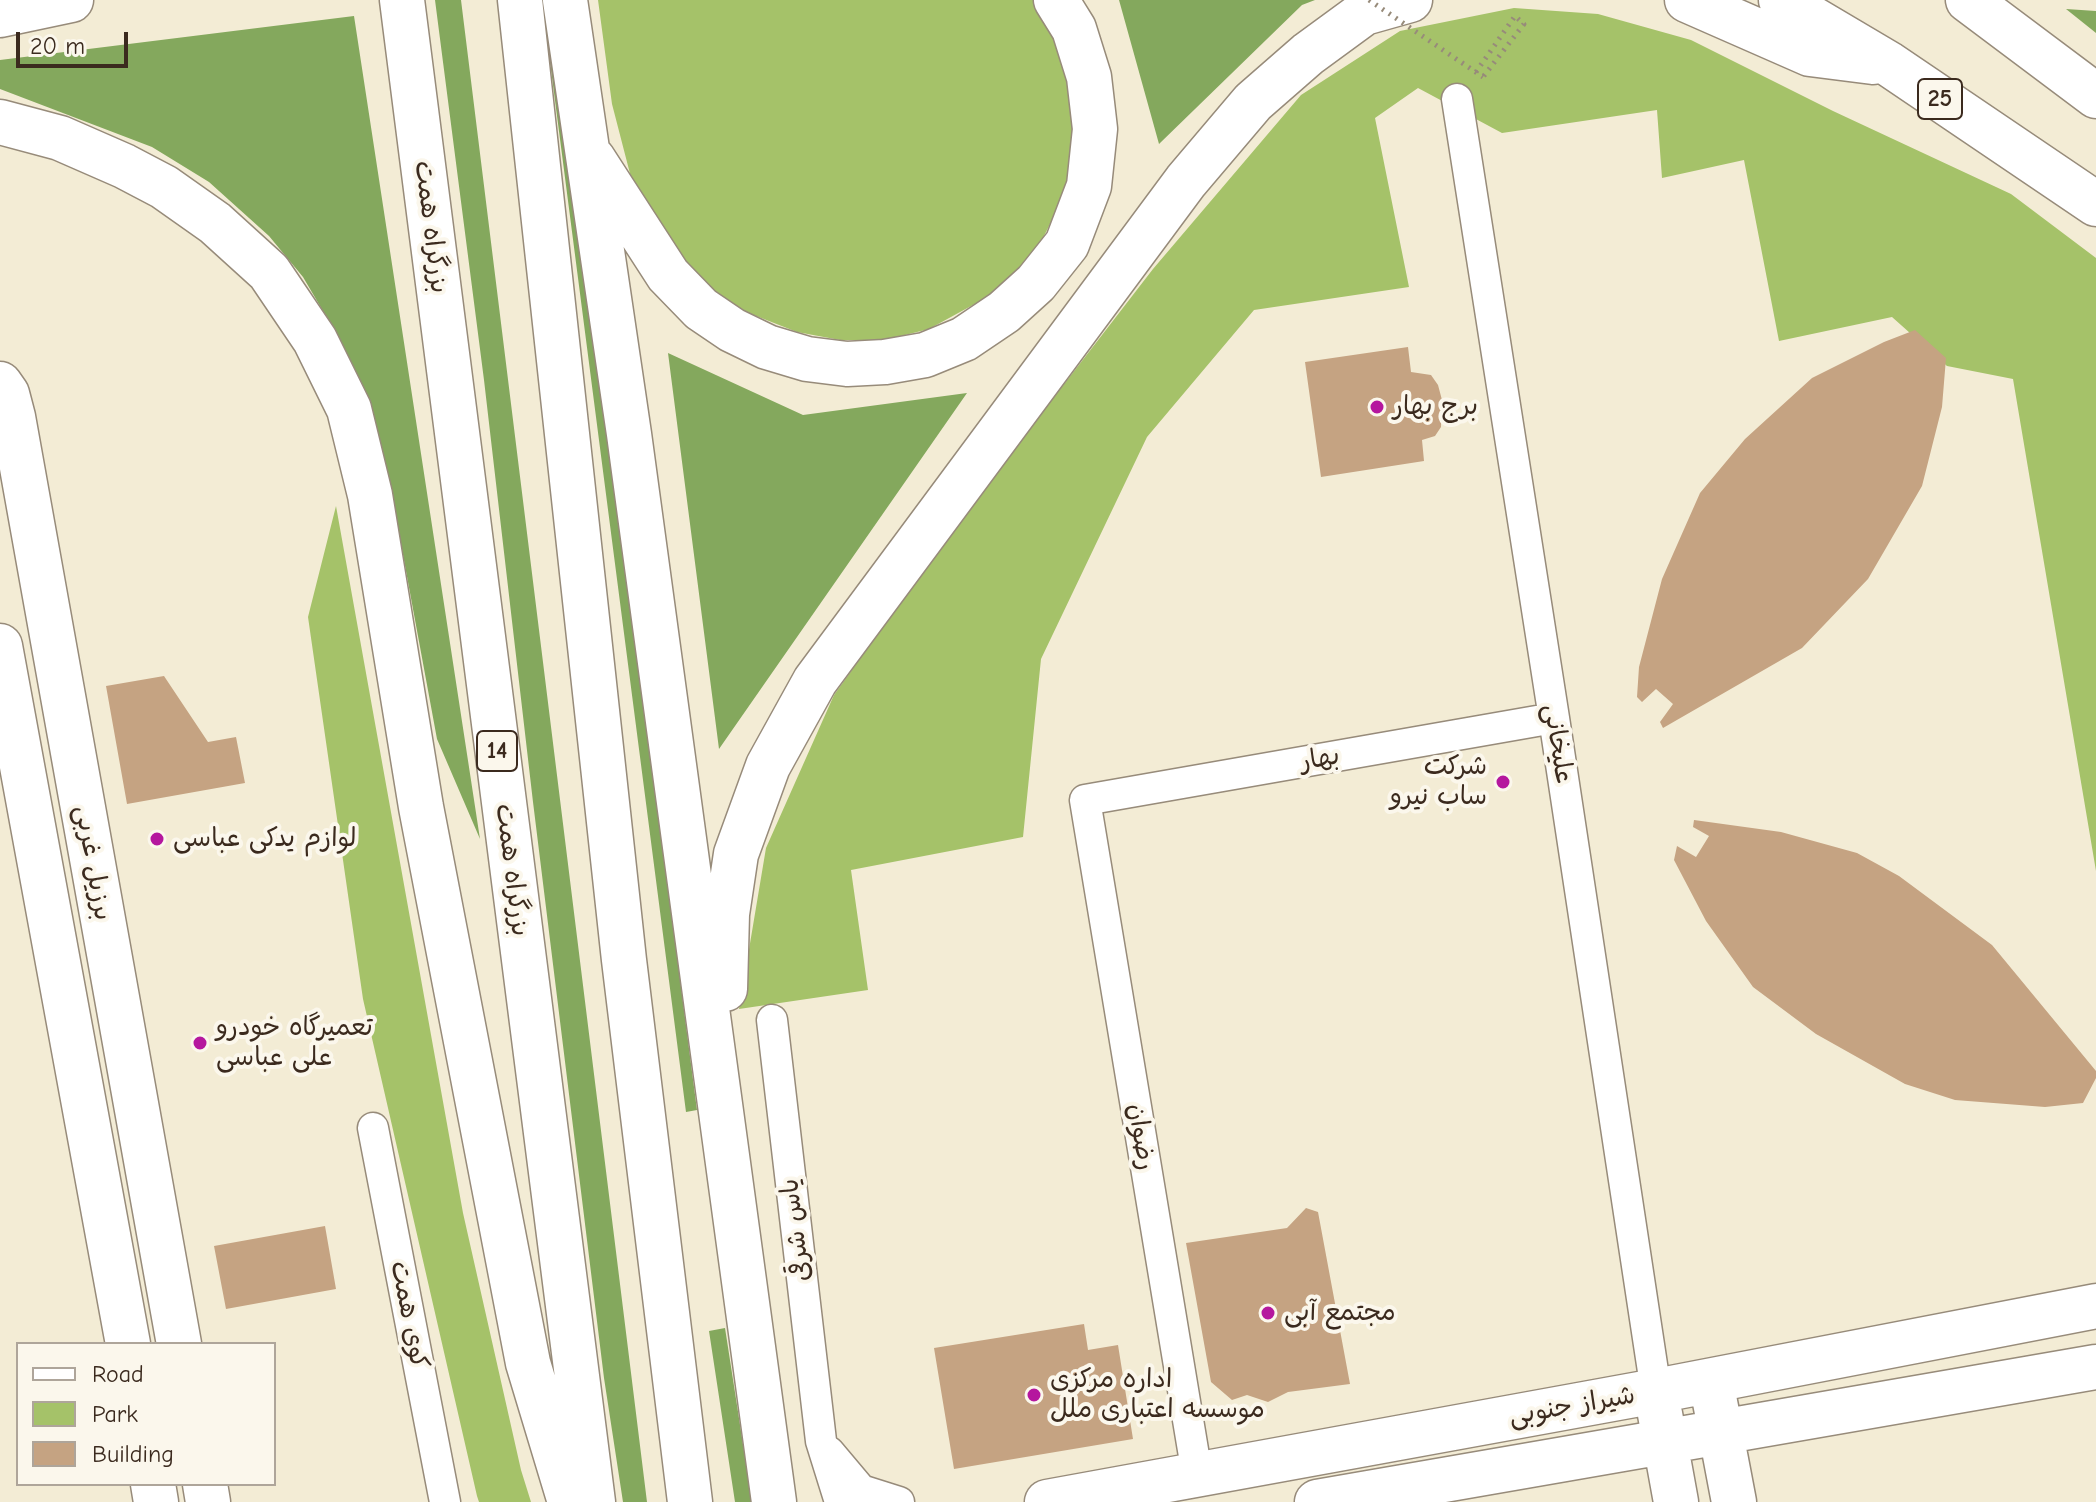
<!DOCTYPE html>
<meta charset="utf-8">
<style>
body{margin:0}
#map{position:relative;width:2096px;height:1502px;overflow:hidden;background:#f3ecd5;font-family:"Comic Neue",sans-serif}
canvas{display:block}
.legend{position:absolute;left:16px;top:1342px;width:260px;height:144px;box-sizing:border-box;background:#fbf7ec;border:2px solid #aea59a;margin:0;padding:10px 14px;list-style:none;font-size:24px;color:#3b2a1e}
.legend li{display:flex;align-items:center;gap:16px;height:40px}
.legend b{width:40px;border:2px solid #aea59a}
.scale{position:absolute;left:16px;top:32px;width:112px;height:36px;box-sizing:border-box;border:4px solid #3b2a1e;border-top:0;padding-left:10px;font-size:24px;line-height:28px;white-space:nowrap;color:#3b2a1e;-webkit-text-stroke:6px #fbf7ec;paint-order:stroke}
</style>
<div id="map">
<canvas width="2096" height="1502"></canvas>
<ul class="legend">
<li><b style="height:10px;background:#fff"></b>Road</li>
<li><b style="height:22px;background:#a5c269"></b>Park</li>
<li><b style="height:22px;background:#c5a382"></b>Building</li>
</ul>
<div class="scale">20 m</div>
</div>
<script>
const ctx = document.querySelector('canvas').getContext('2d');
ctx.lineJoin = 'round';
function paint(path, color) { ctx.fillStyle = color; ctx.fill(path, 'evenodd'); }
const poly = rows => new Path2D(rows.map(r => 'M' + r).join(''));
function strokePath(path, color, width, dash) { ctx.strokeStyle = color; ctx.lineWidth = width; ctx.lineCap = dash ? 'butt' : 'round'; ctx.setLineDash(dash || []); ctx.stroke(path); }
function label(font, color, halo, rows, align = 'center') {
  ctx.font = font + ' "Comic Neue","Playpen Sans Arabic",sans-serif'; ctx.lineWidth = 8; ctx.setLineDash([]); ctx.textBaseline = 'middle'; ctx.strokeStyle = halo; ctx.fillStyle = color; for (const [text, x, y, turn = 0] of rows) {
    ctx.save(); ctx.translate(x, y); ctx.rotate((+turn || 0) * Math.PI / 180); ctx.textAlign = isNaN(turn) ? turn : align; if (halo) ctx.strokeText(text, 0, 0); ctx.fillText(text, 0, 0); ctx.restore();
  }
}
paint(poly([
 [598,0,1033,0,1055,40,1066,68,1074,130,1071,162,1061,202,1043,238,1025,263,993,294,929,329,885,340,840,340,797,332,746,312,705,285,663,239,635,193,612,104],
 [1514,8,1598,14,1691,40,1833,111,2011,194,2096,258,2096,871,2013,379,1947,366,1892,317,1779,341,1744,160,1662,178,1657,110,1502,133,1418,88,1375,118,1409,287,1254,310,1147,437,1041,659,1023,837,851,870,868,990,739,1009,766,848,834,695,963,515,1153,269,1301,95,1400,31],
 [336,506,463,1213,521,1470,531,1502,479,1502,477,1496,363,999,308,617]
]), '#a5c269');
paint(poly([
 [435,0,461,0,647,1502,623,1502,604,1378,533,802,484,380],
 [542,0,553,0,697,1110,686,1112],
 [1119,0,1315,0,1302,5,1159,144],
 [2066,9,2096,11,2096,33],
 [354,16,480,839,437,739,401,544,374,430,330,323,303,277,269,236,209,182,152,147,0,89,0,60],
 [668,353,803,415,967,393,719,749],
 [725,1328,752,1502,735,1502,709,1331]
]), '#84a85d');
paint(poly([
 [1915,330,1946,358,1942,407,1922,486,1868,579,1802,648,1663,728,1660,722,1673,704,1656,689,1642,702,1637,697,1639,667,1662,579,1700,493,1745,439,1812,378,1884,342],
 [1408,347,1411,372,1431,375,1438,385,1442,400,1441,427,1435,436,1422,440,1424,461,1321,477,1305,362],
 [164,676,208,742,236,737,245,783,127,804,106,686],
 [1694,820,1781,832,1857,853,1899,876,1992,945,2096,1071,2096,1078,2083,1103,2045,1107,1955,1100,1905,1084,1816,1034,1753,987,1706,921,1674,860,1677,846,1696,857,1709,836,1693,827],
 [1306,1208,1318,1212,1350,1384,1288,1392,1268,1402,1247,1395,1232,1400,1211,1382,1186,1243,1287,1228],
 [325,1226,336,1289,226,1309,214,1246],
 [1084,1324,1088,1350,1118,1345,1133,1439,954,1469,934,1348]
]), '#c5a382');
const street = poly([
 [1457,99,1554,718,1656,1391],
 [772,1020,821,1441,840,1502],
 [373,1128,445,1502],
 [829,1452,861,1490,899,1502],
 [1197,1474,1085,800,1554,718]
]);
const secondary = poly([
 [0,384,7,394,13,417,179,1344],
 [0,646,128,1344],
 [1715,1402,1734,1502],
 [1660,1414,1676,1502],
 [153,1484,156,1502],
 [205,1484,208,1502],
 [1047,1502,1656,1391,2096,1306],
 [1317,1502,2096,1367]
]);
const highway = poly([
 [402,0,593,1502],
 [520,0,624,960,690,1502],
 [565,0,629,434,774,1502],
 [1687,0,1810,54,1873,62],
 [1781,0,1889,64,2096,204],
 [1968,0,2096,96],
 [0,15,71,0],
 [0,122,60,138,124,166,164,187,215,223,269,272,315,340,349,409,370,495,421,807,528,1363,570,1502],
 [593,159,668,275,701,309,732,330,767,347,807,359,847,364,885,362,925,355,964,339,1004,312,1036,283,1067,244,1089,186,1095,129,1089,77,1074,29,1056,0],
 [725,989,727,914,736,854,768,766,815,681,1186,181,1253,102,1308,54,1364,13,1410,0]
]);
strokePath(street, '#978b7a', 33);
strokePath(secondary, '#978b7a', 47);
strokePath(highway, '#978b7a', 47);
strokePath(poly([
 [1476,72,1515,16,1524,24,1483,77]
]), '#978b7a', 5, [2, 6]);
strokePath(street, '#fff', 30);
strokePath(secondary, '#fff', 44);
strokePath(highway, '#fff', 44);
strokePath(poly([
 [1369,0,1483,77]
]), '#978b7a', 5, [2, 6]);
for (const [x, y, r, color] of [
 [1377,407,8,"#b5179e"],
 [1503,782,8,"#b5179e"],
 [157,839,8,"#b5179e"],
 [200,1043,8,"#b5179e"],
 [1268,1313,8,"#b5179e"],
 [1034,1395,8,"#b5179e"]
]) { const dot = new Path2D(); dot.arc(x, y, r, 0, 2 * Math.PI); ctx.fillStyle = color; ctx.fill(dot); strokePath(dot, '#fbf7ec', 3); }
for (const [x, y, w] of [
 [1940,99,44],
 [497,751,40]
]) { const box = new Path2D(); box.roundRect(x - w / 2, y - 20, w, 40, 6); ctx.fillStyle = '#fbf7ec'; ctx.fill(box); strokePath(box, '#3b2a1e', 2); }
label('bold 24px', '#3b2a1e', null, [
 ["25",1940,99],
 ["14",497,751]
]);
label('26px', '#3b2a1e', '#fbf7ec', [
 ["بزرگراه همت",431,227,83],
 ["علیخانی",1558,744,81],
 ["بهار",1320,759,-10],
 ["برزیل غربی",93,863,80],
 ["بزرگراه همت",512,870,83],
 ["رضوان",1141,1137,81],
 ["یاس شرقی",796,1230,-97],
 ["کوی همت",409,1315,79],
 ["شیراز جنوبی",1572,1406,-10]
]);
label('26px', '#3b2a1e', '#fbf7ec', [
 ["برج بهار",1393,407],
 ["شرکت",1487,767,"right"],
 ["ساب نیرو",1487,797,"right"],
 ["لوازم یدکی عباسی",173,839],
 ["تعمیرگاه خودرو",216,1028],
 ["علی عباسی",216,1058],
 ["مجتمع آبی",1284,1313],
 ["اداره مرکزی",1050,1380],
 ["موسسه اعتباری ملل",1050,1410]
], 'left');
</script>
